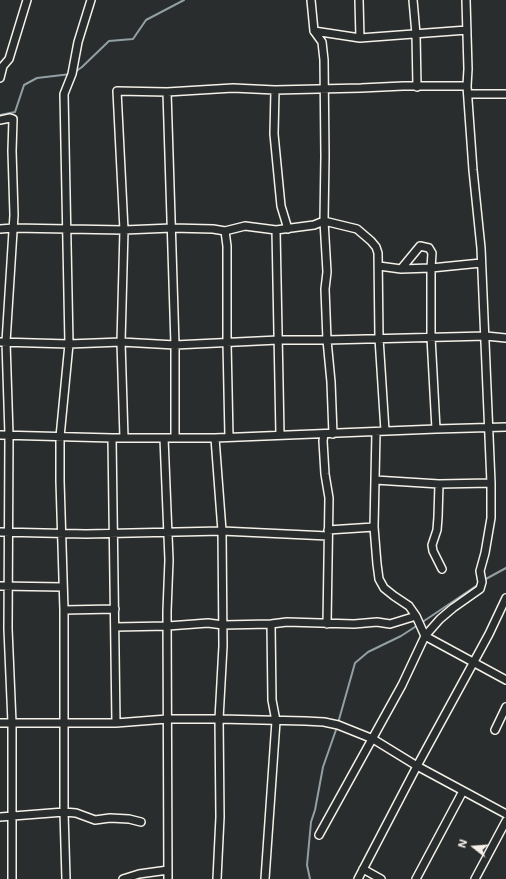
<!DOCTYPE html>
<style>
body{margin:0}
#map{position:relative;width:506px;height:879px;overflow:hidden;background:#2a2d2e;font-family:Mali,sans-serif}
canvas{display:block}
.north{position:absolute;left:454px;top:827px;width:40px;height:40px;-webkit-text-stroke:3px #2a2d2e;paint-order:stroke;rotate:287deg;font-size:11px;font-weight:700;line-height:16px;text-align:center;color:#f4f1e8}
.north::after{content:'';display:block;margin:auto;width:14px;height:18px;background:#f4f1e8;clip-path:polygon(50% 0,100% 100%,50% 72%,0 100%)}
</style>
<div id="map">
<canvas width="506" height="879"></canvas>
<div class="north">N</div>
</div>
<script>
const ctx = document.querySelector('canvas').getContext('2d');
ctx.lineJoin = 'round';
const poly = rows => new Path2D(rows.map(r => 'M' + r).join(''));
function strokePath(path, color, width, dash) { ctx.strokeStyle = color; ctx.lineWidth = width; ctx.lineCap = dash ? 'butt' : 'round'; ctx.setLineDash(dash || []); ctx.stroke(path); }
strokePath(poly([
 [75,72,82,67,109,41,133,39,146,20,184,0],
 [0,115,15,112,24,85,37,78,71,74],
 [484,580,506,568],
 [421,623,479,584],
 [338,723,355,663,368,652,401,636,418,625],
 [310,879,307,865,311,822,315,810,323,767,337,727]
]), '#929fa3', 2);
const minor = poly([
 [311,0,314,31,322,42,324,60,325,156,324,221,327,272,325,289,327,340,331,382,333,434],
 [359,0,360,38],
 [413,0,416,34,417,87],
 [314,31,360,38,467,30],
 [0,78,3,66,9,59,27,0],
 [275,90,274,134,281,206,288,229],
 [167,92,175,345,175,438],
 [468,94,506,94],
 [0,120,10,118,13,119,12,151,14,215,6,342,9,435,8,629,12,723,12,879],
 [0,229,13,228,124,230,172,228,213,229,225,231,245,226,276,230,314,225,324,221,357,229,371,241,376,247,378,253,379,338,385,431],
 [276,230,280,435],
 [225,231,227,246,227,343,229,437],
 [379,266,401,269,420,246,429,248,432,253,431,268,481,263],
 [401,269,431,268,431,337,436,429],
 [0,342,69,344,121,342,175,345,278,340,327,340,486,336,506,338],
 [376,432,374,527,377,564,379,579,384,588,394,596,409,606,416,616,425,636,506,680],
 [324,434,323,441,325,474,329,498,327,624],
 [0,435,112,438,215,438,436,429,506,427],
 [112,438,116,723],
 [124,438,121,342,124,230,117,91,167,92,233,88,275,90,361,88,403,86,467,86],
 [164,438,169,560,167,611,168,879],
 [215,438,222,531,223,646,219,719,305,721,324,722,338,725,373,739,417,766,506,814],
 [375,480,439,484,491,483],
 [439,484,438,517,437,530,432,545,433,551,442,569],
 [328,530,374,527],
 [0,532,86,534,222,531,328,536],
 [0,586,62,587],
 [64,610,115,609],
 [115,627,168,626,208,623,223,625,271,624,287,622,354,624,377,622,390,624,416,616],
 [0,723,116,723,167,719,219,719,220,817,217,879],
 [495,730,506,707],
 [0,817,64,812,76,813,95,820,110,818,129,819,141,822],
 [319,835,402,685,425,636,440,619,453,608,480,589,482,582,480,571,485,553,491,518,491,483,481,248,473,170,467,86,468,69,466,0],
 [363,869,381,879],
 [66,879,64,812,64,610,60,481,60,437,69,344,64,94,72,74,78,42,91,0],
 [123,879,139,874,168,870],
 [265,879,276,721,272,700,271,624],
 [358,879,417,766,489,634,506,598],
 [416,879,463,791],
 [475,879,506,821]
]);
strokePath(minor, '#f4f1e8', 10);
strokePath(minor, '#2a2d2e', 7);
</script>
